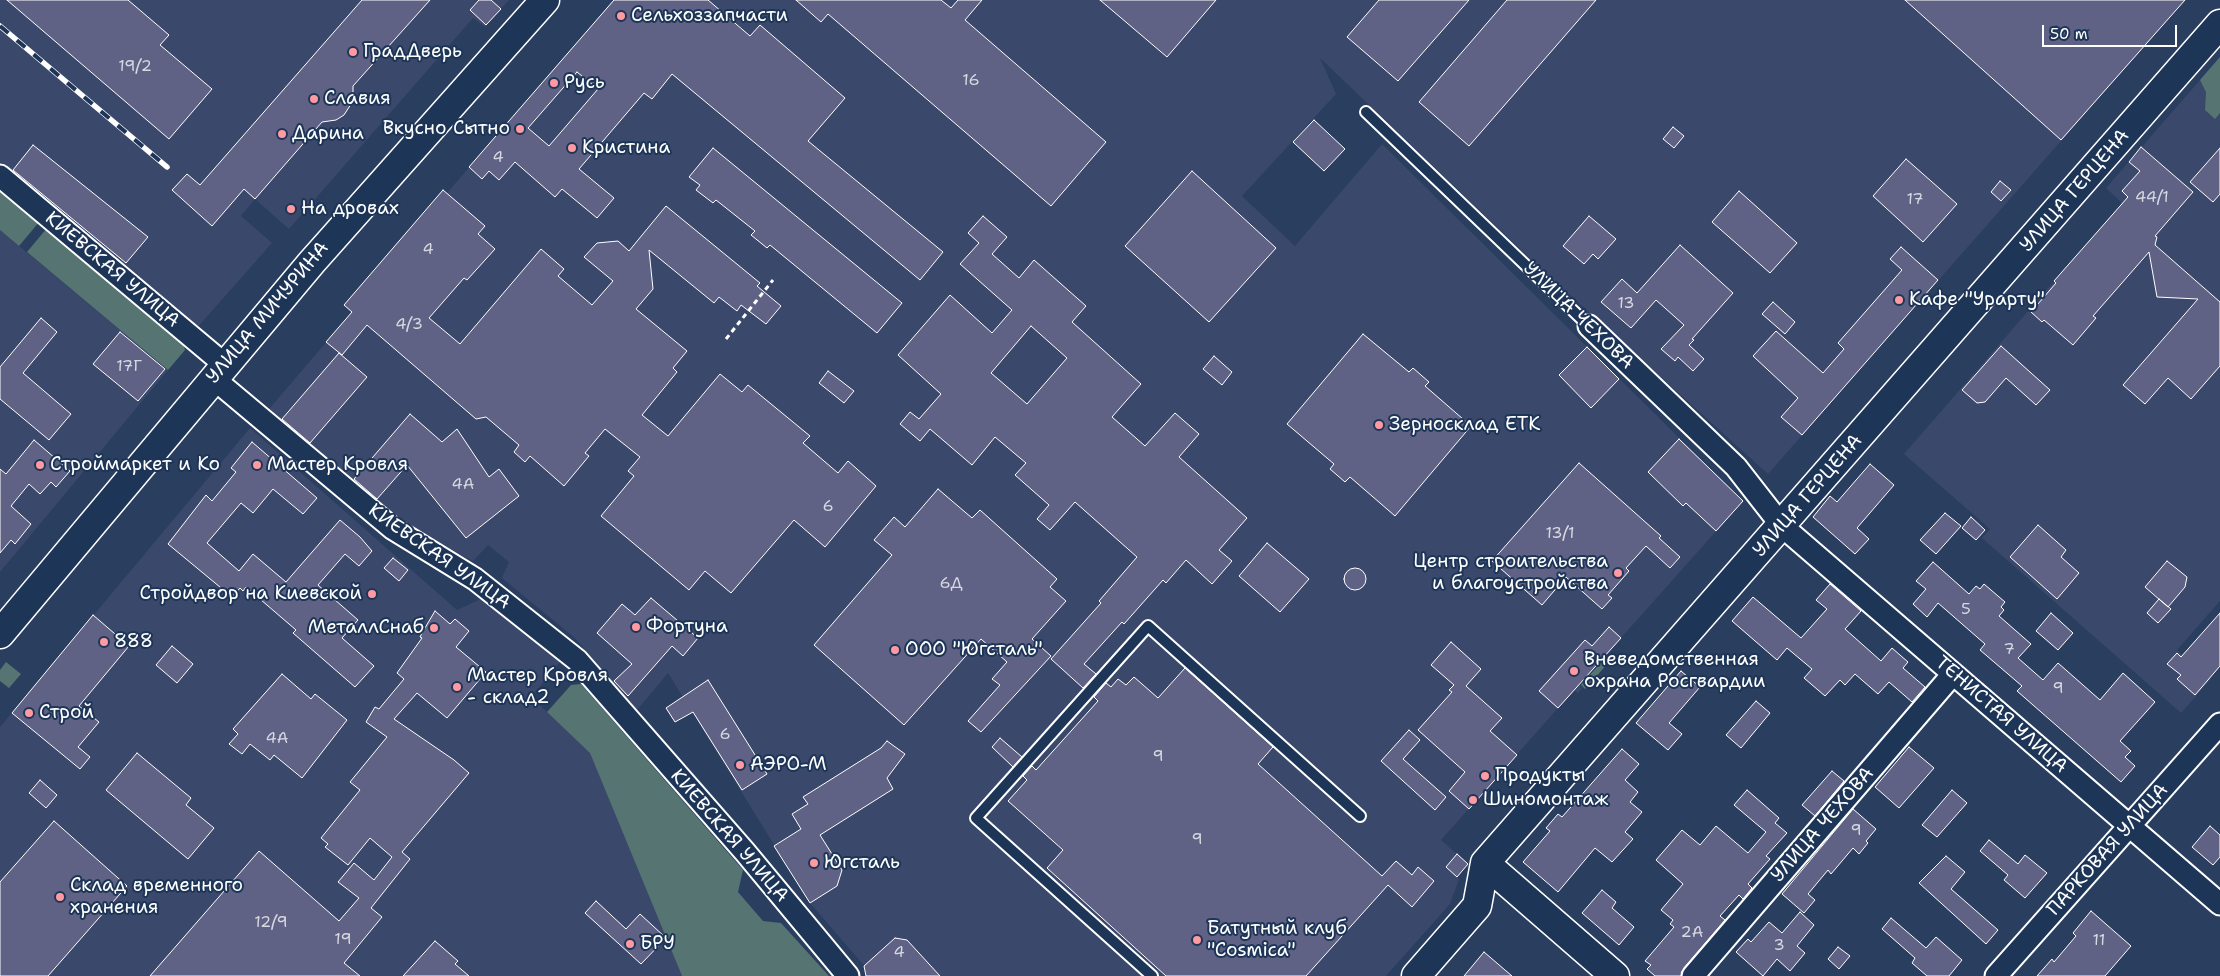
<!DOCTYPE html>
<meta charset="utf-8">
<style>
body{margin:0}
#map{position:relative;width:2220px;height:976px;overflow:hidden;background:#2a3e60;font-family:"Shantell Sans",sans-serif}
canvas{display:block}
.scale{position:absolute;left:2042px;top:25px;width:135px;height:22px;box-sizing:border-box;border:2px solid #fff;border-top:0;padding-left:6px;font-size:15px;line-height:18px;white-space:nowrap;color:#fff;-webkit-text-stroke:4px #1d3557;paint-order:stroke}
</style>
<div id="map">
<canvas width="2220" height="976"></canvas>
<div class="scale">50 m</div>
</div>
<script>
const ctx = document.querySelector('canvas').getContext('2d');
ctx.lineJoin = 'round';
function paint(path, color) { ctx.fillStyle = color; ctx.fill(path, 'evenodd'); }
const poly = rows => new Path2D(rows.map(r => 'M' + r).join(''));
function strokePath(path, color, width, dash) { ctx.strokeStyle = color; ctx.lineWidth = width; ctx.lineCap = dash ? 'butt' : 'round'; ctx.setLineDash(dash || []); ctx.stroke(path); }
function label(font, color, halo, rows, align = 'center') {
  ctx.font = font + ' "Shantell Sans",sans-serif'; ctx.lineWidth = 4; ctx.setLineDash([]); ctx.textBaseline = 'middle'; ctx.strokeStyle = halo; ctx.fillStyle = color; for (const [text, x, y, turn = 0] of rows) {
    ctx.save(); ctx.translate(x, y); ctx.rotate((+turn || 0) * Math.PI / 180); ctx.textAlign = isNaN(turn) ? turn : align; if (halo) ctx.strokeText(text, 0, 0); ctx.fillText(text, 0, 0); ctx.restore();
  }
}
paint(poly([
 [0,0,509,0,485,27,473,18,289,229,255,199,241,216,272,243,196,329,0,164],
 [614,0,2185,0,1768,474,1539,267,1320,58,1336,94,1242,196,1295,246,1382,144,1743,501,1579,685,1582,688,1578,693,1574,690,1441,840,1468,864,1457,877,1459,879,1450,904,1386,976,873,976,810,903,668,673,637,710,576,639,502,578,509,562,488,545,473,561,420,535,375,502,269,409,352,312,344,305,443,190,447,193],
 [2220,57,2220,601,2177,650,2211,679,2181,713,1982,538,1990,529,1904,454,2122,203,2106,188],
 [0,230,168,370,0,572],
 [250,428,457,610,485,597,560,662,531,697,590,752,682,976,0,976,0,727]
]), '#3a486b');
paint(poly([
 [2220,57,2220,113,2215,119,2205,110,2206,92,2200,80],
 [0,188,40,221,19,246,0,230],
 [47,228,183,341,185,350,168,370,27,252],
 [1605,658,1609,662,1585,689,1581,685],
 [6,662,21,674,9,688,0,681,0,670],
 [581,684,743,870,738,892,763,921,781,923,829,976,682,976,590,753,547,712,571,685]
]), '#567472');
const building = poly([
 [7,0,128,0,169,35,160,45,212,89,169,139,7,0],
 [362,0,430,0,353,86,353,101,344,115,336,120,322,122,255,199,244,189,212,226,172,190,187,174,200,185,362,0],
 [479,0,491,0,501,9,486,25,470,10,479,0],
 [614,0,708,0,750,36,760,25,845,98,808,141,943,252,920,280,672,74,652,99,644,93,579,169,614,198,597,218,562,189,555,197,515,162,499,180,489,171,482,179,469,167,614,0],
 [577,72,598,89,549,146,528,128,577,72],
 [796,0,941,0,951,8,958,0,982,0,965,20,1106,142,1051,206,828,14,821,22,796,0],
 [1100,0,1216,0,1167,57,1100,0],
 [1379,0,1469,0,1398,81,1347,37,1379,0],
 [1507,0,1596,0,1469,146,1419,102,1507,0],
 [1905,0,2185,0,2061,140,1905,0],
 [1314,120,1345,149,1324,171,1293,142,1314,120],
 [1673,127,1684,136,1674,148,1663,139,1673,127],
 [33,145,148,237,126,263,13,170,33,145],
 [2141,147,2193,192,2155,236,2157,237,2155,245,2220,302,2220,366,2191,399,2168,378,2145,404,2123,385,2198,299,2157,297,2149,252,2093,316,2096,318,2073,345,2044,320,2042,322,2031,312,2056,283,2054,281,2128,197,2122,191,2140,171,2129,162,2141,147],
 [713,148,902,303,877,333,770,245,767,248,751,235,755,231,716,200,713,203,696,190,700,185,689,177,713,148],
 [2220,148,2220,194,2213,202,2190,182,2220,148],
 [1906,159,1957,204,1923,242,1873,196,1906,159],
 [1192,171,1276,248,1209,322,1125,246,1192,171],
 [2000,181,2011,190,2001,201,1991,192,2000,181],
 [443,190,485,226,478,234,495,249,467,280,464,278,429,318,460,344,541,249,564,269,558,276,592,305,613,281,584,257,597,243,618,241,629,251,666,206,760,283,757,286,781,306,766,324,741,305,737,311,719,297,714,303,649,250,653,289,636,309,687,351,673,368,677,372,642,415,668,436,720,374,742,392,748,385,810,436,803,443,838,473,848,461,876,486,825,547,794,520,731,593,705,571,689,590,601,516,634,476,628,471,640,457,605,429,585,453,589,456,564,486,530,456,525,462,514,452,519,445,486,417,476,419,367,325,342,355,326,342,352,312,344,305,443,190],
 [1739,191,1797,243,1770,273,1712,222,1739,191],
 [983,216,1007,237,992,254,1019,278,1034,260,1086,306,1072,322,1141,384,1112,417,1145,446,1175,413,1199,434,1179,457,1247,518,1219,550,1232,561,1212,584,1186,560,1166,583,1163,580,1124,624,1122,622,1084,664,1096,674,1083,688,1051,659,1101,603,1099,601,1137,557,1075,502,1050,530,1037,519,1049,505,1015,475,1026,463,995,437,972,465,930,429,920,441,900,424,910,412,919,419,941,394,898,355,950,295,992,333,1012,310,960,264,979,243,968,233,983,216],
 [1031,326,1067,358,1027,404,991,373,1031,326],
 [1589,216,1616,239,1598,259,1593,254,1584,264,1563,246,1589,216],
 [1680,245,1733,293,1692,339,1694,340,1689,345,1704,359,1693,371,1678,357,1675,361,1661,349,1684,325,1656,300,1631,328,1601,302,1622,279,1637,293,1680,245],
 [1901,247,1938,280,1802,435,1781,417,1798,398,1753,356,1776,331,1823,373,1844,349,1838,343,1902,270,1890,259,1901,247],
 [1773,302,1795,322,1785,334,1762,314,1773,302],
 [41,318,57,332,23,373,71,414,49,440,0,399,0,367,41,318],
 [120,332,165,369,138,401,93,364,120,332],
 [1363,334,1409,372,1413,368,1429,382,1425,386,1471,426,1395,516,1350,477,1345,482,1330,469,1334,464,1287,424,1363,334],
 [2001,346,2050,390,2036,405,2006,378,1985,402,1977,403,1962,390,2001,346],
 [1587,347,1619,379,1591,408,1559,375,1587,347],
 [339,353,367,377,310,443,282,419,339,353],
 [1214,356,1232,372,1222,385,1203,369,1214,356],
 [828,371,854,391,844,403,819,383,828,371],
 [410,414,442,442,457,429,489,477,499,469,519,496,466,538,407,465,377,499,354,479,410,414],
 [1679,439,1743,501,1716,531,1686,503,1683,506,1648,472,1679,439],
 [34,440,70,471,56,487,51,482,40,494,29,484,11,506,31,524,15,544,11,540,0,553,0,469,6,474,34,440],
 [252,442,317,498,303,514,273,489,253,513,241,503,207,543,239,571,253,554,286,582,340,520,360,537,372,551,359,566,345,554,318,585,358,620,342,638,374,666,355,687,293,633,296,630,246,587,243,591,240,588,232,597,168,544,206,495,212,501,236,472,231,468,252,442],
 [1579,463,1661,536,1659,538,1680,557,1670,568,1646,546,1626,568,1629,571,1608,595,1612,598,1602,609,1566,577,1542,605,1492,561,1579,463],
 [1870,464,1894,485,1857,528,1869,539,1855,554,1813,517,1830,496,1837,502,1870,464],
 [938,489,972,518,980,510,1057,579,1050,587,1066,601,1032,639,1051,656,981,732,968,721,1000,685,992,679,1007,662,981,639,904,725,814,645,892,555,874,540,894,517,905,527,938,489],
 [1945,513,1961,526,1936,554,1920,540,1945,513],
 [1971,517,1985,530,1976,540,1962,528,1971,517],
 [2038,525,2066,550,2061,557,2079,573,2057,599,2010,557,2038,525],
 [1267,543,1309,579,1280,612,1239,576,1267,543],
 [393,558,408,570,399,581,384,568,393,558],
 [2167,561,2187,577,2185,587,2168,607,2145,587,2167,561],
 [1933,562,1969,594,1976,586,1980,589,1984,584,2005,602,2001,607,2004,610,1999,616,2031,644,2018,658,2043,680,2058,663,2100,700,2123,673,2155,702,2120,741,2131,751,2125,757,2135,766,2121,782,2017,691,2022,686,1980,650,1985,644,1938,603,1927,617,1913,604,1926,589,1916,581,1933,562],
 '1344 579a11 11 0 1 1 22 0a11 11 0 1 1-22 0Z',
 [1830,584,1861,611,1845,629,1881,661,1892,648,1908,662,1903,668,1925,687,1912,702,1889,682,1878,694,1855,674,1845,685,1840,680,1825,696,1804,678,1812,669,1787,648,1777,660,1732,621,1753,597,1801,638,1827,609,1816,600,1830,584],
 [651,598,698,638,683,656,672,646,628,696,614,681,632,664,597,633,622,604,635,615,651,598],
 [2159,599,2171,609,2158,623,2147,613,2159,599],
 [435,611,450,624,455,619,469,631,456,647,486,672,447,718,417,693,394,719,454,760,469,773,402,852,410,859,371,908,382,917,344,963,360,976,150,976,259,851,339,921,359,898,338,882,354,863,374,880,392,857,370,838,348,865,325,847,328,844,321,838,360,790,350,782,387,737,366,722,375,707,379,709,404,679,397,673,422,638,420,637,422,633,435,611],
 [2051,613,2073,633,2058,650,2036,631,2051,613],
 [2220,613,2220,666,2195,695,2177,679,2181,675,2167,664,2177,653,2181,657,2220,613],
 [93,615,129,646,79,706,99,722,78,747,90,757,80,769,12,713,93,615],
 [1609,627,1621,638,1558,708,1539,691,1585,640,1592,646,1609,627],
 [1451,642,1481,669,1466,686,1502,718,1490,731,1517,755,1469,809,1449,791,1465,772,1418,730,1452,692,1449,690,1454,685,1431,665,1451,642],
 [172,646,193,664,177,683,156,665,172,646],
 [1185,668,1273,747,1258,764,1382,876,1396,861,1412,875,1418,867,1434,881,1412,907,1388,885,1306,976,1166,976,1047,868,1063,850,1008,801,1027,780,1023,776,1032,766,1036,770,1098,701,1094,697,1106,683,1111,687,1118,679,1126,685,1134,677,1158,698,1185,668],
 [1681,671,1700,687,1669,723,1682,734,1668,750,1636,723,1681,671],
 [282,674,311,699,315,694,347,720,302,778,274,755,270,760,250,744,242,754,229,744,238,734,233,729,282,674],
 [708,680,767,774,742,790,693,712,675,722,666,708,708,680],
 [1756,701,1770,713,1741,748,1726,735,1756,701],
 [1409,730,1420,740,1403,759,1446,797,1435,810,1381,761,1409,730],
 [1000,738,1022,757,1013,767,992,747,1000,738],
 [887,741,905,754,887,778,893,789,820,835,842,870,837,886,810,903,774,846,801,829,792,814,808,804,803,797,881,748,887,741],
 [1909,747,1934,768,1899,808,1875,787,1909,747],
 [1622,749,1639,764,1625,780,1638,792,1630,802,1642,812,1625,832,1633,839,1612,862,1595,848,1558,892,1523,862,1550,831,1546,828,1558,814,1562,817,1622,749],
 [137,753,191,798,186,805,214,828,188,859,106,790,137,753],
 [1832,771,1844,781,1815,816,1802,805,1832,771],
 [40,780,57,795,46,808,29,793,40,780],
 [1747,790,1779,818,1775,823,1787,833,1766,856,1770,859,1748,884,1752,888,1743,899,1739,895,1720,916,1725,920,1684,968,1681,976,1655,976,1647,969,1651,965,1645,961,1674,927,1670,924,1673,920,1661,910,1683,884,1656,860,1682,830,1700,845,1716,826,1748,853,1766,832,1734,805,1747,790],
 [1952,790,1967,803,1937,837,1922,825,1952,790],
 [1853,809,1876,829,1866,841,1868,843,1859,854,1853,848,1831,874,1828,870,1808,894,1815,900,1804,913,1782,894,1853,809],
 [54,821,127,886,48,976,0,976,0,882,54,821],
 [2210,826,2220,835,2220,857,2213,865,2192,847,2210,826],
 [1989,840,2018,864,2025,855,2047,873,2025,898,2004,880,2008,875,1980,851,1989,840],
 [1457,854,1468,864,1457,877,1446,867,1457,854],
 [1946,856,1965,872,1951,889,1998,930,1986,944,1919,883,1946,856],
 [1602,890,1616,902,1612,908,1634,927,1619,945,1582,913,1602,890],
 [596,901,626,929,640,914,666,938,641,964,585,913,596,901],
 [2091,911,2131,946,2105,976,2037,976,2052,959,2054,962,2076,936,2073,933,2091,911],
 [1800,912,1814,925,1797,946,1805,953,1790,971,1777,959,1763,976,1736,952,1748,939,1751,942,1769,922,1782,933,1800,912],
 [1891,918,1926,948,1936,937,1962,960,1949,976,1927,976,1912,963,1915,958,1882,929,1891,918],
 [895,938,907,940,940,976,866,976,864,966,895,938],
 [435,941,458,961,455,964,469,976,403,976,435,941],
 [1838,947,1850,956,1839,969,1828,959,1838,947],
 [1484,952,1512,976,1464,976,1484,952]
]);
paint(building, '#5f6185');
strokePath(building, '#fff', 1);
const lane = poly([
 [1366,112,1589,326],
 [1152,976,976,818,1148,626,1360,816]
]);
const street = poly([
 [0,176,224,364],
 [1589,326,1736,467,1782,526,2220,904],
 [213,378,392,528,475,579,577,660,745,852,848,976],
 [1693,976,1953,674],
 [1996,976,2220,724]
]);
const secondary = poly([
 [0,634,312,262,545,0],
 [1485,863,1615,976],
 [1416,976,1477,906,1485,863,2220,24]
]);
strokePath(lane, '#fff', 14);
strokePath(street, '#fff', 25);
strokePath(secondary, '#fff', 31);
strokePath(poly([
 [726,339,773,280]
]), '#fff', 3, [5, 4]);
strokePath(lane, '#1d3557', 10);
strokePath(street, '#1d3557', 21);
strokePath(secondary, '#1d3557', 28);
const rail = poly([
 [0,26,167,167]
]);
strokePath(rail, '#fff', 5.5);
strokePath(rail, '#1d3557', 4, [11]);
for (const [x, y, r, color] of [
 [621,16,5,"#ff9aa2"],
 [353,52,5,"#ff9aa2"],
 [554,83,5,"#ff9aa2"],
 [314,99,5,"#ff9aa2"],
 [520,129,5,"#ff9aa2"],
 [282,134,5,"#ff9aa2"],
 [572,148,5,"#ff9aa2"],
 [291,209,5,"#ff9aa2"],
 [1899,300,5,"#ff9aa2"],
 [1379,425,5,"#ff9aa2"],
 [40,465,5,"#ff9aa2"],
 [257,465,5,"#ff9aa2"],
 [1618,573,5,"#ff9aa2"],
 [372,594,5,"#ff9aa2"],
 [636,627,5,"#ff9aa2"],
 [434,628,5,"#ff9aa2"],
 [104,642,5,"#ff9aa2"],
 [895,650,5,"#ff9aa2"],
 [1574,671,5,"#ff9aa2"],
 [457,687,5,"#ff9aa2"],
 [29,713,5,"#ff9aa2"],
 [740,765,5,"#ff9aa2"],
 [1485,776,5,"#ff9aa2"],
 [1473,800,5,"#ff9aa2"],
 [814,863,5,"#ff9aa2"],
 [60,897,5,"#ff9aa2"],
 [1197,940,5,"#ff9aa2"],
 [630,944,5,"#ff9aa2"]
]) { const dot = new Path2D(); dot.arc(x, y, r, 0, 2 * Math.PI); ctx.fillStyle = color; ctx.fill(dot); strokePath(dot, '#1d3557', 2); }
label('16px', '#d7d8e0', null, [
 ["19/2",135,67],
 ["16",971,81],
 ["4",498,158],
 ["44/1",2152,198],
 ["17",1915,200],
 ["4",428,250],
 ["13",1626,304],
 ["4/3",409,325],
 ["17Г",129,367],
 ["4А",463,485],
 ["6",828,507],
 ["13/1",1560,534],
 ["6Д",951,584],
 ["5",1966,610],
 ["7",2009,650],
 ["9",2058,689],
 ["6",725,735],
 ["4А",277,739],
 ["9",1158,757],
 ["9",1856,831],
 ["9",1197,840],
 ["12/9",271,923],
 ["2А",1692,933],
 ["19",343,940],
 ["11",2099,941],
 ["3",1779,946],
 ["4",899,953]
]);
label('19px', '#fff', '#1d3557', [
 ["Сельхоззапчасти",631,16],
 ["ГрадДверь",363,52],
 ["Русь",564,83],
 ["Славия",324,99],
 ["Вкусно Сытно",510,129,"right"],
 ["Дарина",292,134],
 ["Кристина",582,148],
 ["На дровах",301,209],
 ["Кафе \"Урарту\"",1909,300],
 ["Зерносклад ЕТК",1389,425],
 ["Строймаркет и Ко",50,465],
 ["Мастер Кровля",267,465],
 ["Центр строительства",1608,562,"right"],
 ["и благоустройства",1608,584,"right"],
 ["Стройдвор на Киевской",362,594,"right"],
 ["Фортуна",646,627],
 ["МеталлСнаб",424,628,"right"],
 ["888",114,642],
 ["ООО \"Югсталь\"",905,650],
 ["Вневедомственная",1584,660],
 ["охрана Росгвардии",1584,682],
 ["Мастер Кровля",467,676],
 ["- склад2",467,698],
 ["Строй",39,713],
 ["АЭРО-М",750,765],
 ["Продукты",1495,776],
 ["Шиномонтаж",1483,800],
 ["Югсталь",824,863],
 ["Склад временного",70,886],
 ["хранения",70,908],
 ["Батутный клуб",1207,929],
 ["\"Cosmica\"",1207,951],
 ["БРУ",640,944]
], 'left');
label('19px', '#fff', '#1d3557', [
 ["УЛИЦА ГЕРЦЕНА",2075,191,-49],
 ["КИЕВСКАЯ УЛИЦА",112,270,40],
 ["УЛИЦА МИЧУРИНА",268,313,-50],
 ["УЛИЦА ЧЕХОВА",1578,316,44],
 ["УЛИЦА ГЕРЦЕНА",1808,496,-49],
 ["КИЕВСКАЯ УЛИЦА",439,557,35],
 ["ТЕНИСТАЯ УЛИЦА",2001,715,41],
 ["УЛИЦА ЧЕХОВА",1823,825,-49],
 ["КИЕВСКАЯ УЛИЦА",729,836,49],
 ["ПАРКОВАЯ УЛИЦА",2108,850,-48]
]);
</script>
